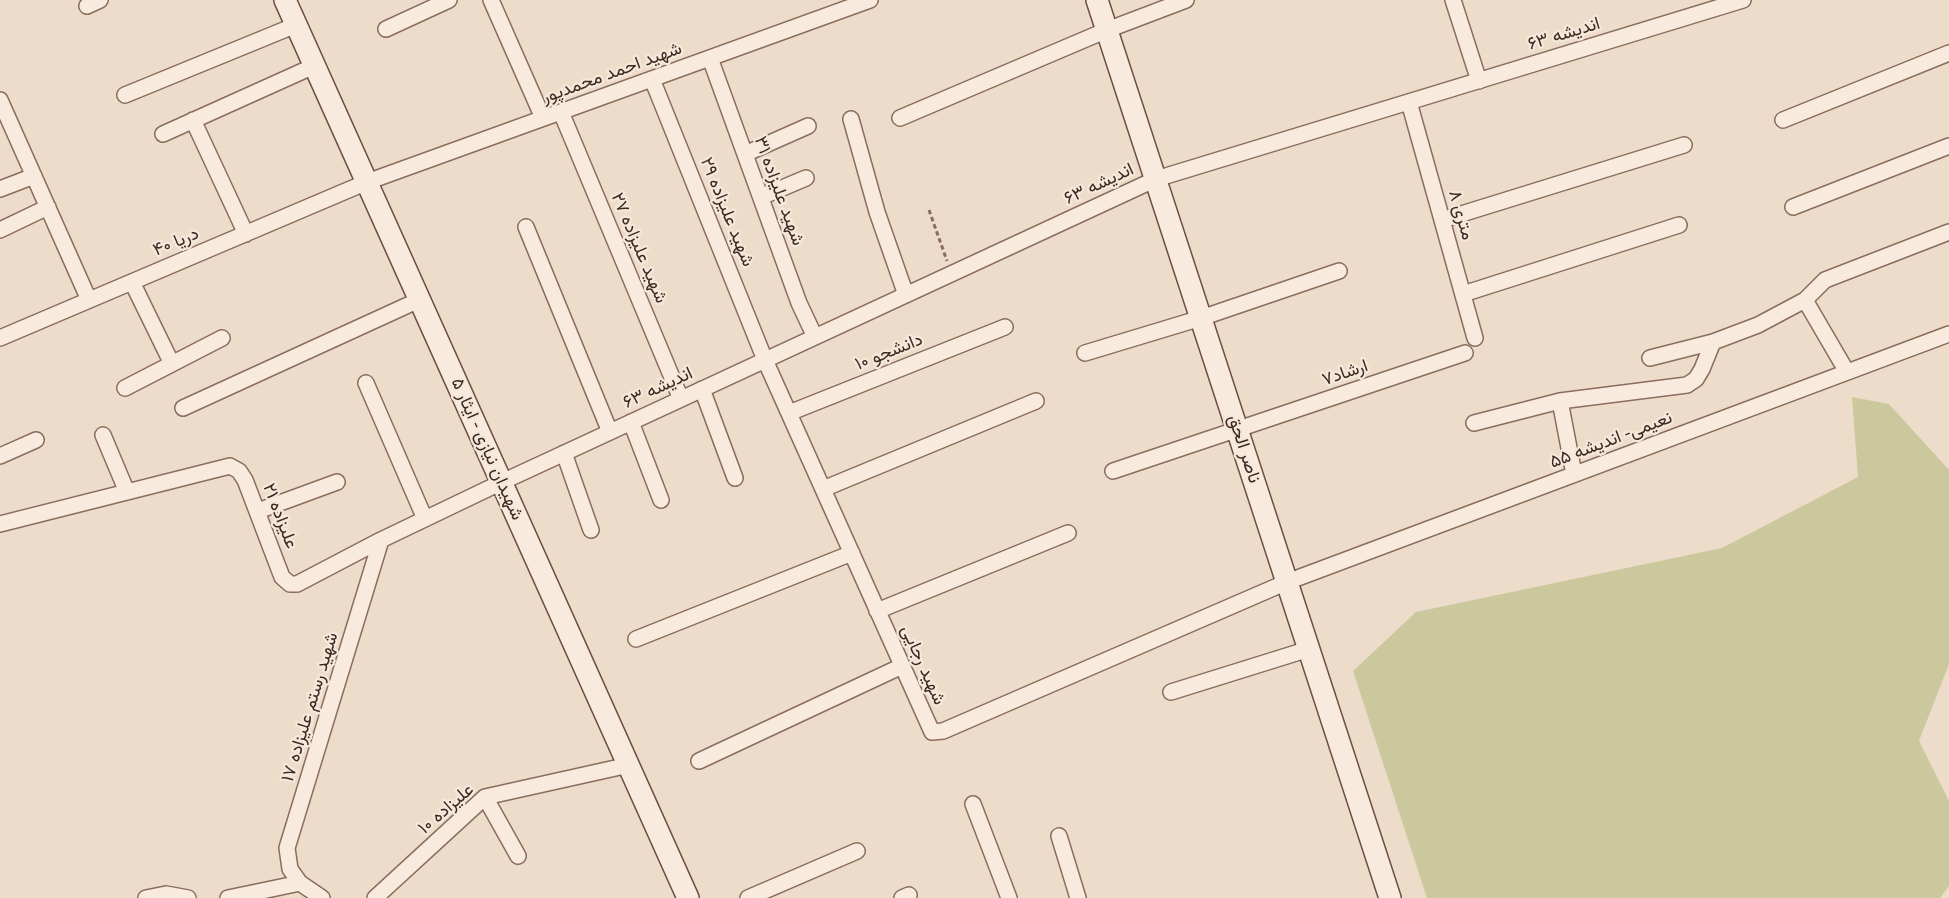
<!DOCTYPE html>
<meta charset="utf-8">
<style>
body{margin:0}
canvas{display:block;background:#eedcca}
</style>
<canvas width="1949" height="898"></canvas>
<script>
const ctx = document.querySelector('canvas').getContext('2d');
ctx.lineJoin = 'round';
function paint(path, color) { ctx.fillStyle = color; ctx.fill(path, 'evenodd'); }
const poly = rows => new Path2D(rows.map(r => 'M' + r).join(''));
function strokePath(path, color, width, dash) { ctx.strokeStyle = color; ctx.lineWidth = width; ctx.lineCap = dash ? 'butt' : 'round'; ctx.setLineDash(dash || []); ctx.stroke(path); }
function label(font, color, halo, rows, align = 'center') {
  ctx.font = font + ' "Noto Serif",Vazirmatn,serif'; ctx.lineWidth = 4.5; ctx.setLineDash([]); ctx.textBaseline = 'middle'; ctx.strokeStyle = halo; ctx.fillStyle = color; for (const [text, x, y, turn = 0] of rows) {
    ctx.save(); ctx.translate(x, y); ctx.rotate((+turn || 0) * Math.PI / 180); ctx.textAlign = isNaN(turn) ? turn : align; if (halo) ctx.strokeText(text, 0, 0); ctx.fillText(text, 0, 0); ctx.restore();
  }
}
paint(poly([
 [1852,397,1889,404,1949,470,1949,664,1919,741,1949,801,1949,886,1940,898,1427,898,1353,671,1416,612,1722,548,1858,477]
]), '#ccc89e');
const street = poly([
 [491,0,543,118],
 [1453,0,1479,81],
 [87,6,100,0],
 [386,29,449,0],
 [710,58,799,303,815,337],
 [652,79,765,360,932,732,943,731,1287,582,1949,334],
 [125,95,296,25],
 [0,100,89,300],
 [1409,102,1475,338],
 [561,112,681,399],
 [900,118,1107,30,1186,0],
 [851,119,877,212,906,295],
 [193,120,246,234],
 [1783,120,1949,53],
 [163,134,314,66],
 [745,154,808,126],
 [0,189,34,176],
 [761,197,806,178],
 [1793,207,1949,146],
 [1442,220,1684,145],
 [526,227,610,432],
 [0,230,48,207],
 [132,282,172,364],
 [1463,294,1679,225],
 [0,338,367,182,870,0],
 [1085,353,1201,318,1339,271],
 [1650,358,1713,342,1758,325,1805,300],
 [1847,372,1805,300,1825,280,1949,232],
 [366,383,425,519],
 [125,388,222,338],
 [702,389,735,478],
 [1560,401,1574,474],
 [183,408,419,300],
 [789,413,1005,327],
 [631,422,661,500],
 [1474,423,1560,401,1687,385,1696,379,1702,369,1713,342],
 [103,435,127,492],
 [564,453,591,530],
 [0,456,36,440],
 [1113,471,1465,353],
 [823,489,1036,401],
 [258,511,337,482],
 [0,524,230,466,239,471,245,480,282,577,290,584,297,584,381,540,502,482,1156,179,1743,0],
 [877,611,1068,533],
 [636,639,852,553],
 [1171,692,1309,649],
 [699,761,902,666],
 [485,797,518,856],
 [973,804,1009,898],
 [1059,836,1078,898],
 [146,898,166,894,188,898],
 [228,898,300,883],
 [322,898,300,883,290,869,287,848,381,540],
 [375,898,485,797,629,765],
 [748,898,857,851],
 [902,898,909,895]
]);
const secondary = poly([
 [285,0,688,898],
 [1097,0,1390,898]
]);
strokePath(street, '#8a6d5f', 18);
strokePath(secondary, '#6c4e42', 24);
strokePath(poly([
 [929,210,947,261]
]), '#8a6d5f', 3, [4.5, 3]);
strokePath(street, '#f8ebde', 15);
strokePath(secondary, '#f8ebde', 21);
label('18px', '#3b2922', '#f5e8da', [
 ["اندیشه ۶۳",1564,34,-17],
 ["شهید احمد محمدپور",612,73,-20],
 ["اندیشه ۶۳",1099,184,-25],
 ["شهید علیزاده ۳۱",779,191,70],
 ["شهید علیزاده ۲۹",727,212,68],
 ["۸ متری",1461,215,74],
 ["دریا ۴۰",176,242,-23],
 ["شهید علیزاده ۲۷",639,248,67],
 ["دانشجو ۱۰",889,352,-22],
 ["ارشاد۷",1345,373,-19],
 ["اندیشه ۶۳",658,388,-25],
 ["نعیمی- اندیشه ۵۵",1611,440,-21],
 ["شهیدان نیازی - ایثار ۵",487,449,66],
 ["ناصر الحق",1244,449,72],
 ["علیزاده ۲۱",280,516,69],
 ["شهید رجایی",923,665,66],
 ["۱۷ شهید رستم علیزاده",310,707,-73],
 ["علیزاده ۱۰",446,809,-41]
]);
</script>
